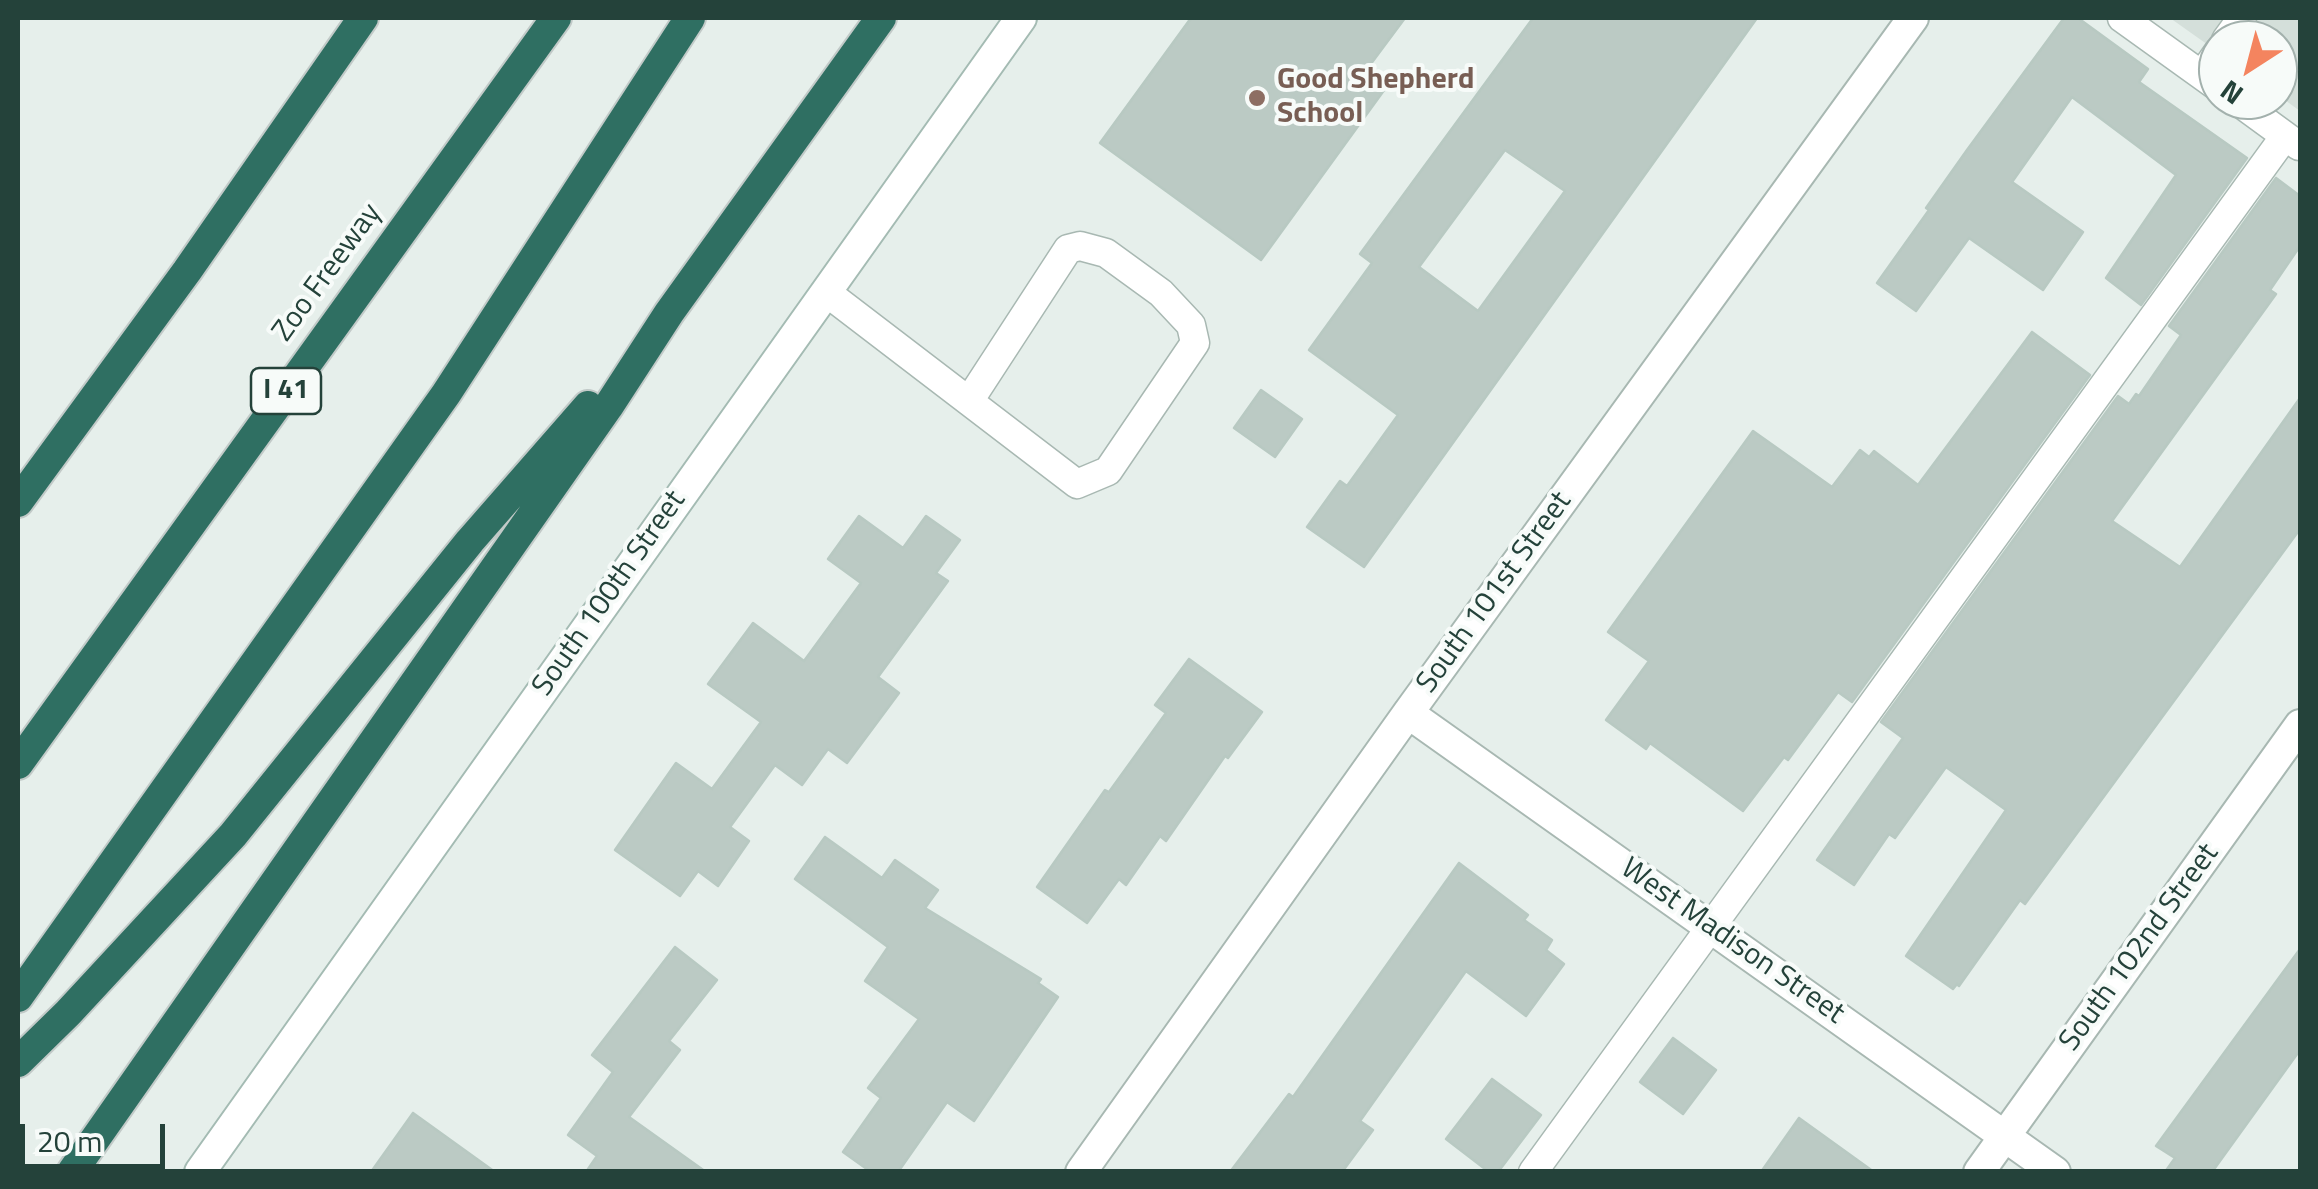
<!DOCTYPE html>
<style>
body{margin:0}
#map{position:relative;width:2318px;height:1189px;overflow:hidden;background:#e6efeb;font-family:"Titillium Web",sans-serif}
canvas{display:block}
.frame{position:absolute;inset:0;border:20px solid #24423a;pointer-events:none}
.north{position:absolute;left:2198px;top:20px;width:100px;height:100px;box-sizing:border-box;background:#f7fbf9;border:2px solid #a3b1ad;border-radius:50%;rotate:216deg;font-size:28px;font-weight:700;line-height:40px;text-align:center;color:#24423a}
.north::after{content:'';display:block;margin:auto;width:35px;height:45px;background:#f4845f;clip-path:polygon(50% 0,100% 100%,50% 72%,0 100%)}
.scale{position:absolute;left:20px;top:1124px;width:145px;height:45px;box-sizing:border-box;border:5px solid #24423a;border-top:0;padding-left:12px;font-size:30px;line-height:35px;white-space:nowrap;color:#24423a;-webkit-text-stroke:8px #f7fbf9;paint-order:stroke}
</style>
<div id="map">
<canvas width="2318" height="1189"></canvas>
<div class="frame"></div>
<div class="north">N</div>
<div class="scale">20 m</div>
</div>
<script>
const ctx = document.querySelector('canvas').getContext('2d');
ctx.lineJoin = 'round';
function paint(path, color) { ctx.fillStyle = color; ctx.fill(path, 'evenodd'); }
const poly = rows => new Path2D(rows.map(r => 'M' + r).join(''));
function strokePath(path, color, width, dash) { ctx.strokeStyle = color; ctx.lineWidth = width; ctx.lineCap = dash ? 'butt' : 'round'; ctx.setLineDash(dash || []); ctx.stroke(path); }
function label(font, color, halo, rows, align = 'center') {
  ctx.font = font + ' "Titillium Web",sans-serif'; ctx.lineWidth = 8; ctx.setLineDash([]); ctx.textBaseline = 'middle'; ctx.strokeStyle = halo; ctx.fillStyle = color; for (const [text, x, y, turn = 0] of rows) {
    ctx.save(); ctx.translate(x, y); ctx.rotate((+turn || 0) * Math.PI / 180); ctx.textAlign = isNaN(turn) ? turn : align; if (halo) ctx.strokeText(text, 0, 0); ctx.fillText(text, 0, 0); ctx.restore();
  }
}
paint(poly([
 [2170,18,2300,18,2300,111,2278,95,2278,40,2218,40,2218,52]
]), '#d4dfda');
const building = poly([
 [1191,18,1405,18,1370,65,1390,82,1261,260,1100,143,1191,18],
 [1533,18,1757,18,1364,567,1307,527,1340,481,1347,486,1398,415,1309,350,1372,263,1360,254,1533,18],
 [1505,150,1565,191,1478,311,1419,267,1505,150],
 [2064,18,2078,18,2148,69,2139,82,2247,158,2141,305,2106,278,2176,175,2072,97,2012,182,2083,232,2043,290,1969,238,1916,311,1877,283,1929,210,1926,208,1967,150,2064,18],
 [2276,178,2300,196,2300,246,2270,290,2276,294,2112,521,2180,567,2300,398,2300,529,2025,904,2020,900,1959,986,1957,984,1953,989,1906,956,2006,810,1946,767,1895,838,1889,834,1854,885,1817,860,1903,738,1881,722,2118,396,2129,404,2136,394,2139,396,2181,335,2169,326,2276,178],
 [2032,332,2090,375,1852,702,1838,692,1788,760,1784,757,1743,811,1650,743,1646,749,1606,720,1649,661,1608,632,1753,431,1832,487,1860,450,1869,457,1874,451,1918,485,2032,332],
 [1261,390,1302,419,1275,457,1234,428,1261,390],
 [859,516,903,548,926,516,960,540,936,573,948,581,878,677,899,693,847,763,828,749,802,785,775,765,730,827,749,841,718,886,698,871,680,896,615,850,676,763,712,789,761,722,708,684,753,623,804,661,861,583,828,559,859,516],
 [1189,659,1262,712,1228,758,1225,756,1166,841,1160,836,1126,885,1119,879,1087,923,1037,887,1105,790,1109,792,1166,713,1155,705,1189,659],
 [825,837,882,878,895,860,938,890,925,908,1041,979,1038,983,1058,997,974,1121,947,1102,898,1172,871,1172,843,1152,881,1098,868,1088,919,1019,865,981,888,947,795,879,825,837],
 [1459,863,1528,915,1524,920,1552,940,1546,950,1564,964,1526,1016,1466,971,1360,1121,1373,1130,1342,1172,1230,1172,1289,1094,1293,1097,1459,863],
 [675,947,717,980,669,1041,680,1050,629,1117,706,1172,586,1172,597,1156,568,1135,613,1072,592,1055,675,947],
 [2300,949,2300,1050,2212,1172,2165,1172,2175,1158,2156,1146,2300,949],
 [1673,1038,1716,1070,1683,1114,1640,1082,1673,1038],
 [1492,1079,1541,1115,1498,1172,1489,1172,1446,1139,1492,1079],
 [413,1113,495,1172,371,1172,413,1113],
 [1799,1118,1874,1172,1761,1172,1799,1118]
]);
paint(building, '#bbcac4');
strokePath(building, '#b8c9c2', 2.5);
const lane = poly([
 [2122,18,2218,87],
 [2226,40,2242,18],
 [2202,75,2218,52],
 [2236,100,2299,146],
 [826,292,1077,484,1108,471,1195,343,1191,325,1161,293,1106,253,1080,246,1068,249,969,401],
 [1533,1172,2285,136]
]);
const street = poly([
 [1408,713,2055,1172],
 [1081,1172,1408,713,1913,18],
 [1979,1172,2300,725]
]);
const secondary = poly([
 [200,1172,1021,18]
]);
const highway = poly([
 [18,502,187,271,363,18],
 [18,764,556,18],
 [18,997,446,394,690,18],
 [18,1062,68,1013,233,835,470,541,588,406],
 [72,1172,608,407,669,313,881,18]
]);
strokePath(lane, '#a8b8b2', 31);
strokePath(street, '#a8b8b2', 34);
strokePath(secondary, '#a4bbb3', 34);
strokePath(highway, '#c2cac8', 34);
strokePath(lane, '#fff', 28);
strokePath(street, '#fff', 30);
strokePath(secondary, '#fff', 30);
strokePath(highway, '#2f6f62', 30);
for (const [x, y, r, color] of [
 [1257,98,10,"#8d6e63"]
]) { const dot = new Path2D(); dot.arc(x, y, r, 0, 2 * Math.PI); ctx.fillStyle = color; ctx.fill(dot); strokePath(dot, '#f7fbf9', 4); }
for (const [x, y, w] of [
 [286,391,70]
]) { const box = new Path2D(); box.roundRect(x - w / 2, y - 23, w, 46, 8); ctx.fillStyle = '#f7fbf9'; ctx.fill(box); strokePath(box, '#24423a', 2.5); }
label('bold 28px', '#24423a', null, [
 ["I 41",286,391]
]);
label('bold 30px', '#785e54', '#f7fbf9', [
 ["Good Shepherd",1277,81],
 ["School",1277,115]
], 'left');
label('30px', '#24423a', '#f7fbf9', [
 ["Zoo Freeway",328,273,-54],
 ["South 101st Street",1495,593,-54],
 ["South 100th Street",610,594,-55],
 ["West Madison Street",1732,942,35],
 ["South 102nd Street",2140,948,-54]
]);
</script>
